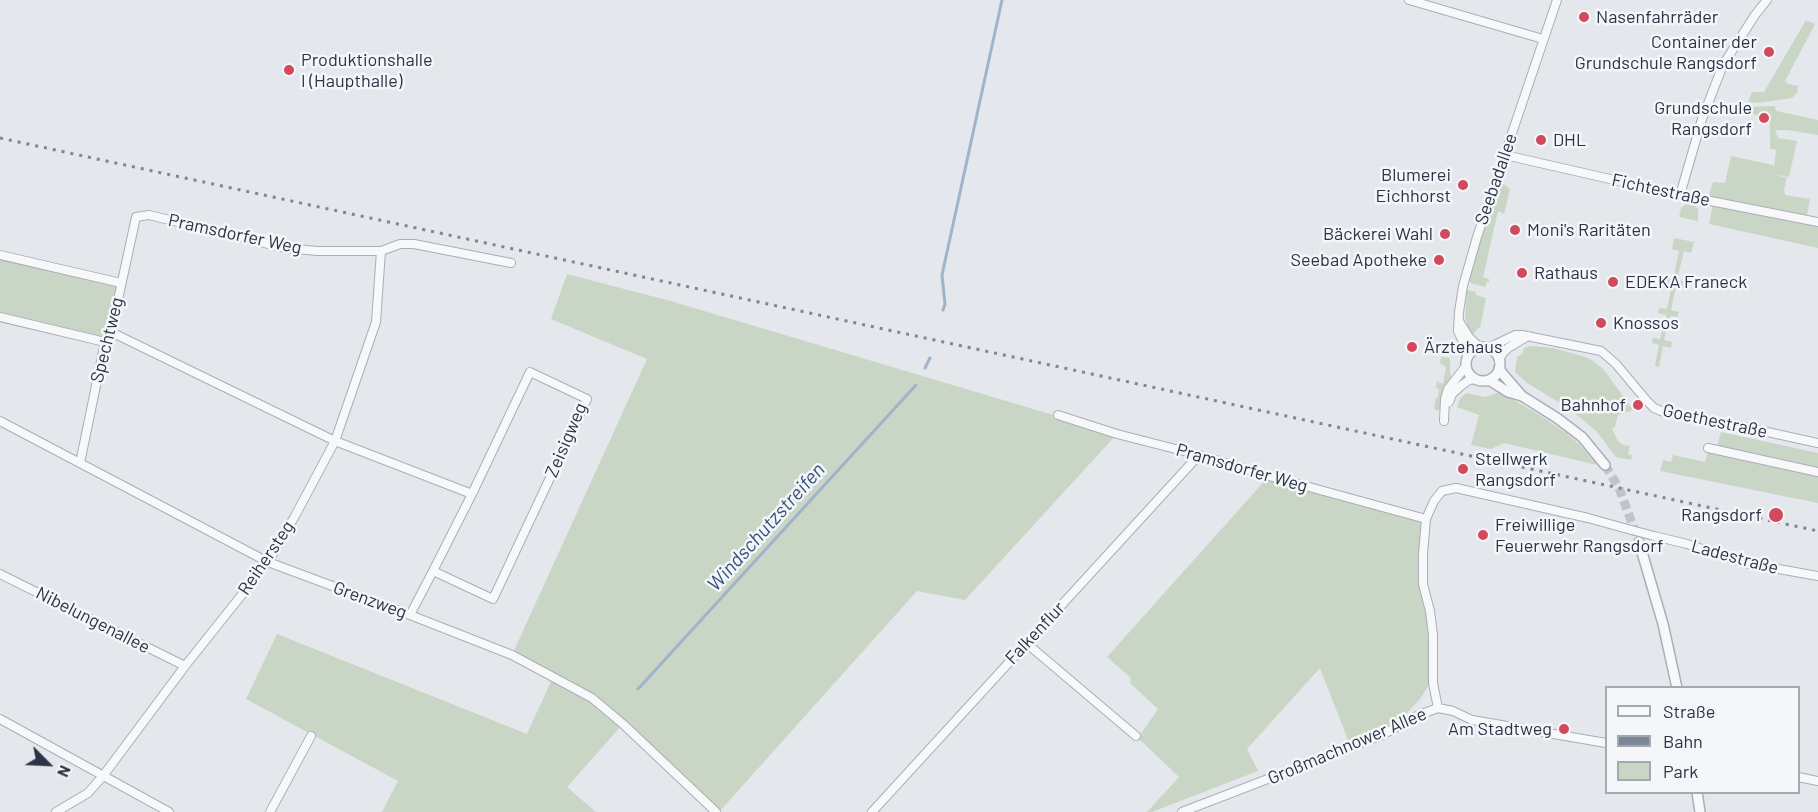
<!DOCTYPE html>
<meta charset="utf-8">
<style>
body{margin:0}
#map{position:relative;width:1818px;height:812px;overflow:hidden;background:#e4e7ec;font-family:Barlow,sans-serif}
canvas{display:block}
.legend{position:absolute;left:1605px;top:686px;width:195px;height:108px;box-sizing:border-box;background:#f4f6f9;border:2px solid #a4a8b1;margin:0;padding:8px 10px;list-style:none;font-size:18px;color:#2b3445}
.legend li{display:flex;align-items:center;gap:12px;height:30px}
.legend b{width:30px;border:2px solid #a4a8b1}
.north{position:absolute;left:18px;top:734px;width:60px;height:60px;-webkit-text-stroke:4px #f4f6f9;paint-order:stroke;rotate:114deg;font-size:16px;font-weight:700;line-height:24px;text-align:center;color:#2b3445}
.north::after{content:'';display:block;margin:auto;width:21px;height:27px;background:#2b3445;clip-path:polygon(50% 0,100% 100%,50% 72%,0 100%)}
</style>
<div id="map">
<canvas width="1818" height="812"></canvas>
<ul class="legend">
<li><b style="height:8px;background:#f7f8fa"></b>Straße</li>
<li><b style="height:8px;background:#7d8696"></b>Bahn</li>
<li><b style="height:16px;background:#c9d6c5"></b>Park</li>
</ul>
<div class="north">N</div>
</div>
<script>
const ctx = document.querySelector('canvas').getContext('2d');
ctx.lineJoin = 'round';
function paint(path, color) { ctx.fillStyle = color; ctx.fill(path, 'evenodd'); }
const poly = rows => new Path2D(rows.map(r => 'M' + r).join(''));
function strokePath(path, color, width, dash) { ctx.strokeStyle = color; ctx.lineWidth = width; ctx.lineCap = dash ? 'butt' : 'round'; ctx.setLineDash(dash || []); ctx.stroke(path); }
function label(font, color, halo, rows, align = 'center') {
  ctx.font = font + ' Barlow,sans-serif'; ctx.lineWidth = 5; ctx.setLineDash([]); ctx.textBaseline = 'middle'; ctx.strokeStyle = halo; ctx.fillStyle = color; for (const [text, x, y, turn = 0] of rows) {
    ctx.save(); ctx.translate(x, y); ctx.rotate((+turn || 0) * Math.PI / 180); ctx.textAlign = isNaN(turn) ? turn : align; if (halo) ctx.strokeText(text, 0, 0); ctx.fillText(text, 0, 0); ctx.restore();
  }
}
paint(poly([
 [1806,20,1815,24,1813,28,1785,81,1788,84,1798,86,1797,93,1792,98,1758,103,1748,102,1752,92,1764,92],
 [1775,106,1776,111,1818,120,1818,135,1787,130,1775,130,1778,138,1797,141,1789,177,1773,174,1787,178,1784,189,1785,195,1810,199,1806,220,1708,198,1713,182,1725,183,1731,156,1773,165,1774,167,1776,150,1770,149,1770,124,1757,115,1749,113,1748,107],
 [1504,184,1510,189,1504,214,1498,211,1483,277,1489,279,1489,282,1487,282,1485,287,1471,283,1469,279,1475,256,1499,185],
 [1687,203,1693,204,1698,209,1698,221,1679,217,1681,208],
 [1713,204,1818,227,1818,248,1709,224],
 [1674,238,1694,242,1691,253,1684,251,1677,280,1685,282,1684,287,1676,286,1671,310,1679,312,1677,317,1670,316,1664,340,1672,342,1671,348,1663,346,1659,367,1655,366,1659,345,1652,343,1653,338,1660,339,1666,315,1658,313,1659,308,1667,309,1672,285,1665,283,1666,277,1673,279,1679,251,1672,249],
 [0,254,121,283,105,342,0,317],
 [567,274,674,302,1117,434,965,600,917,591,719,812,623,724,567,787,596,812,382,812,398,781,246,699,277,634,527,734,553,677,512,655,647,359,551,319],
 [1467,290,1476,292,1476,295,1486,298,1480,328,1476,329,1476,332,1471,334,1465,318],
 [1531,346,1553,348,1582,356,1592,360,1604,370,1633,410,1618,415,1615,427,1612,429,1618,441,1623,445,1630,446,1628,454,1632,455,1631,460,1616,457,1597,432,1582,419,1565,406,1527,383,1515,372,1517,357,1523,353,1524,348],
 [1441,357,1449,358,1450,360,1450,373,1452,377,1444,389,1441,407,1438,411,1434,409,1436,397,1438,398,1439,389,1436,388,1437,381,1443,384,1446,367,1440,363],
 [1500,392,1541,416,1566,433,1579,444,1597,465,1504,443,1491,449,1471,445,1479,415,1457,407,1460,399,1466,393,1485,397],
 [1721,432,1818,453,1818,503,1660,471,1663,460,1671,462,1673,455,1705,462,1708,450,1716,451],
 [1269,476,1426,519,1423,554,1430,611,1430,683,1420,699,1405,715,1389,725,1348,740,1320,668,1247,749,1258,771,1152,812,1147,812,1179,777,1138,738,1158,709,1130,683,1131,678,1107,657]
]), '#c9d6c5');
strokePath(poly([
 [943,310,945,304,942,275,1002,0],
 [925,368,930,358],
 [638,689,916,385]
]), '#9fb4cc', 3);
strokePath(poly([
 [1605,465,1619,488,1639,542]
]), '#bfc3cb', 9, [9, 4.5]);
const minor = poly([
 [1409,0,1543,39],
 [1505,155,1680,195,1818,222],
 [1680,195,1702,119,1723,65,1755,15,1767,0],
 [0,255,121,283],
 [0,317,105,342],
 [1459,321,1469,337,1476,344,1482,347],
 [111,332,335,441,472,494],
 [1488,348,1515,335,1522,335,1601,351,1616,364,1647,401,1654,408,1661,411,1714,423,1731,424,1818,443],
 [1469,355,1458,331,1459,312,1463,286,1477,237,1557,0],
 [1499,361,1502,354,1508,348,1528,336],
 [1449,402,1452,394,1462,385,1469,380,1475,379],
 [1058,415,1117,434,1199,455,1269,476,1426,519],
 [0,421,268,562,410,615,512,655,553,677,592,698,623,724,716,812],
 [1444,421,1445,399,1448,389,1466,366],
 [1708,448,1818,472],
 [80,463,105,342,111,332,136,217,149,215,285,248,317,251,381,251,400,244,414,244,511,263],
 [1654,536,1687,544,1745,563,1818,576],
 [0,574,185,666],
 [410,615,433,571,472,494,530,372,587,399,493,599,433,571],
 [1025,642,1136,736],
 [1438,708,1433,683,1433,635,1430,611,1423,584,1423,554,1426,519,1434,501,1442,491,1456,488,1588,518,1624,528],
 [1438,708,1453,711,1472,720,1606,743],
 [0,719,169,812],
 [1798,777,1818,781],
 [56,812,88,793,103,776,185,666,268,562,295,516,335,441,376,322,381,251],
 [270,812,311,736],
 [872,812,1199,455],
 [1182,812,1382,735,1419,715,1438,708]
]);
const tertiary = poly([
 '1466 364a17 17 0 1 1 34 0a17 17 0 1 1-34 0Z',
 [1499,368,1502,373,1522,396,1557,418,1582,437,1605,465],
 [1489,380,1508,392,1522,396],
 [1639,542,1663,624,1677,688],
 [1697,792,1700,812]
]);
strokePath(minor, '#a9aeb7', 10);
strokePath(tertiary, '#a9aeb7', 12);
strokePath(minor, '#f7f8fa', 8);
strokePath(tertiary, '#f7f8fa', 9);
strokePath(poly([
 [0,138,1818,531]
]), '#7d8696', 3, [3, 6]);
const minorBridge = poly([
 [1624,528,1654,536]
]);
strokePath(minorBridge, '#a9aeb7', 10, []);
strokePath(minorBridge, '#f7f8fa', 8);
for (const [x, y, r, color] of [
 [1584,17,6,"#d1495b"],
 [1769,52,6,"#d1495b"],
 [289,70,6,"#d1495b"],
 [1764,118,6,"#d1495b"],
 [1541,140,6,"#d1495b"],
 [1463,185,6,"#d1495b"],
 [1515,230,6,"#d1495b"],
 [1445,234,6,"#d1495b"],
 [1439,260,6,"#d1495b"],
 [1522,273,6,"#d1495b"],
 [1613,282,6,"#d1495b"],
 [1601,323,6,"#d1495b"],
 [1412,347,6,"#d1495b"],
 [1638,405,6,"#d1495b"],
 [1463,469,6,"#d1495b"],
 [1776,515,8,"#d1495b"],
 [1483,535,6,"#d1495b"],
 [1564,729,6,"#d1495b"]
]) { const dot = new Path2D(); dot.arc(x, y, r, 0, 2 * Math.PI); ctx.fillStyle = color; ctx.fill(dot); strokePath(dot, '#f4f6f9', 2); }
label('18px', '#2b3445', '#f4f6f9', [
 ["Nasenfahrräder",1596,17],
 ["Container der",1757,42,"right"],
 ["Grundschule Rangsdorf",1757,63,"right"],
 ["Produktionshalle",301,60],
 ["I (Haupthalle)",301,81],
 ["Grundschule",1752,108,"right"],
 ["Rangsdorf",1752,129,"right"],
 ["DHL",1553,140],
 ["Blumerei",1451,175,"right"],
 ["Eichhorst",1451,196,"right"],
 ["Moni's Raritäten",1527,230],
 ["Bäckerei Wahl",1433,234,"right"],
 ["Seebad Apotheke",1427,260,"right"],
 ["Rathaus",1534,273],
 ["EDEKA Franeck",1625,282],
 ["Knossos",1613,323],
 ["Ärztehaus",1424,347],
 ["Bahnhof",1626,405,"right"],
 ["Stellwerk",1475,459],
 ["Rangsdorf",1475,480],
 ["Rangsdorf",1762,515,"right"],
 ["Freiwillige",1495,525],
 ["Feuerwehr Rangsdorf",1495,546],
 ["Am Stadtweg",1552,729,"right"]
], 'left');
label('18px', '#2b3445', '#f4f6f9', [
 ["Seebadallee",1496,179,-71],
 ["Fichtestraße",1661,190,12],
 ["Pramsdorfer Weg",235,234,12],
 ["Spechtweg",107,340,-76],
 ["Goethestraße",1715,421,12],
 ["Zeisigweg",566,440,-67],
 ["Pramsdorfer Weg",1242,468,16],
 ["Ladestraße",1735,557,15],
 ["Reihersteg",266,558,-56],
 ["Grenzweg",370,600,20],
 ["Nibelungenallee",93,620,27],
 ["Falkenflur",1035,633,-47],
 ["Großmachnower Allee",1347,746,-23]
]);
label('italic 20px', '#34527a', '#f4f6f9', [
 ["Windschutzstreifen",766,527,-48]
]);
</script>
